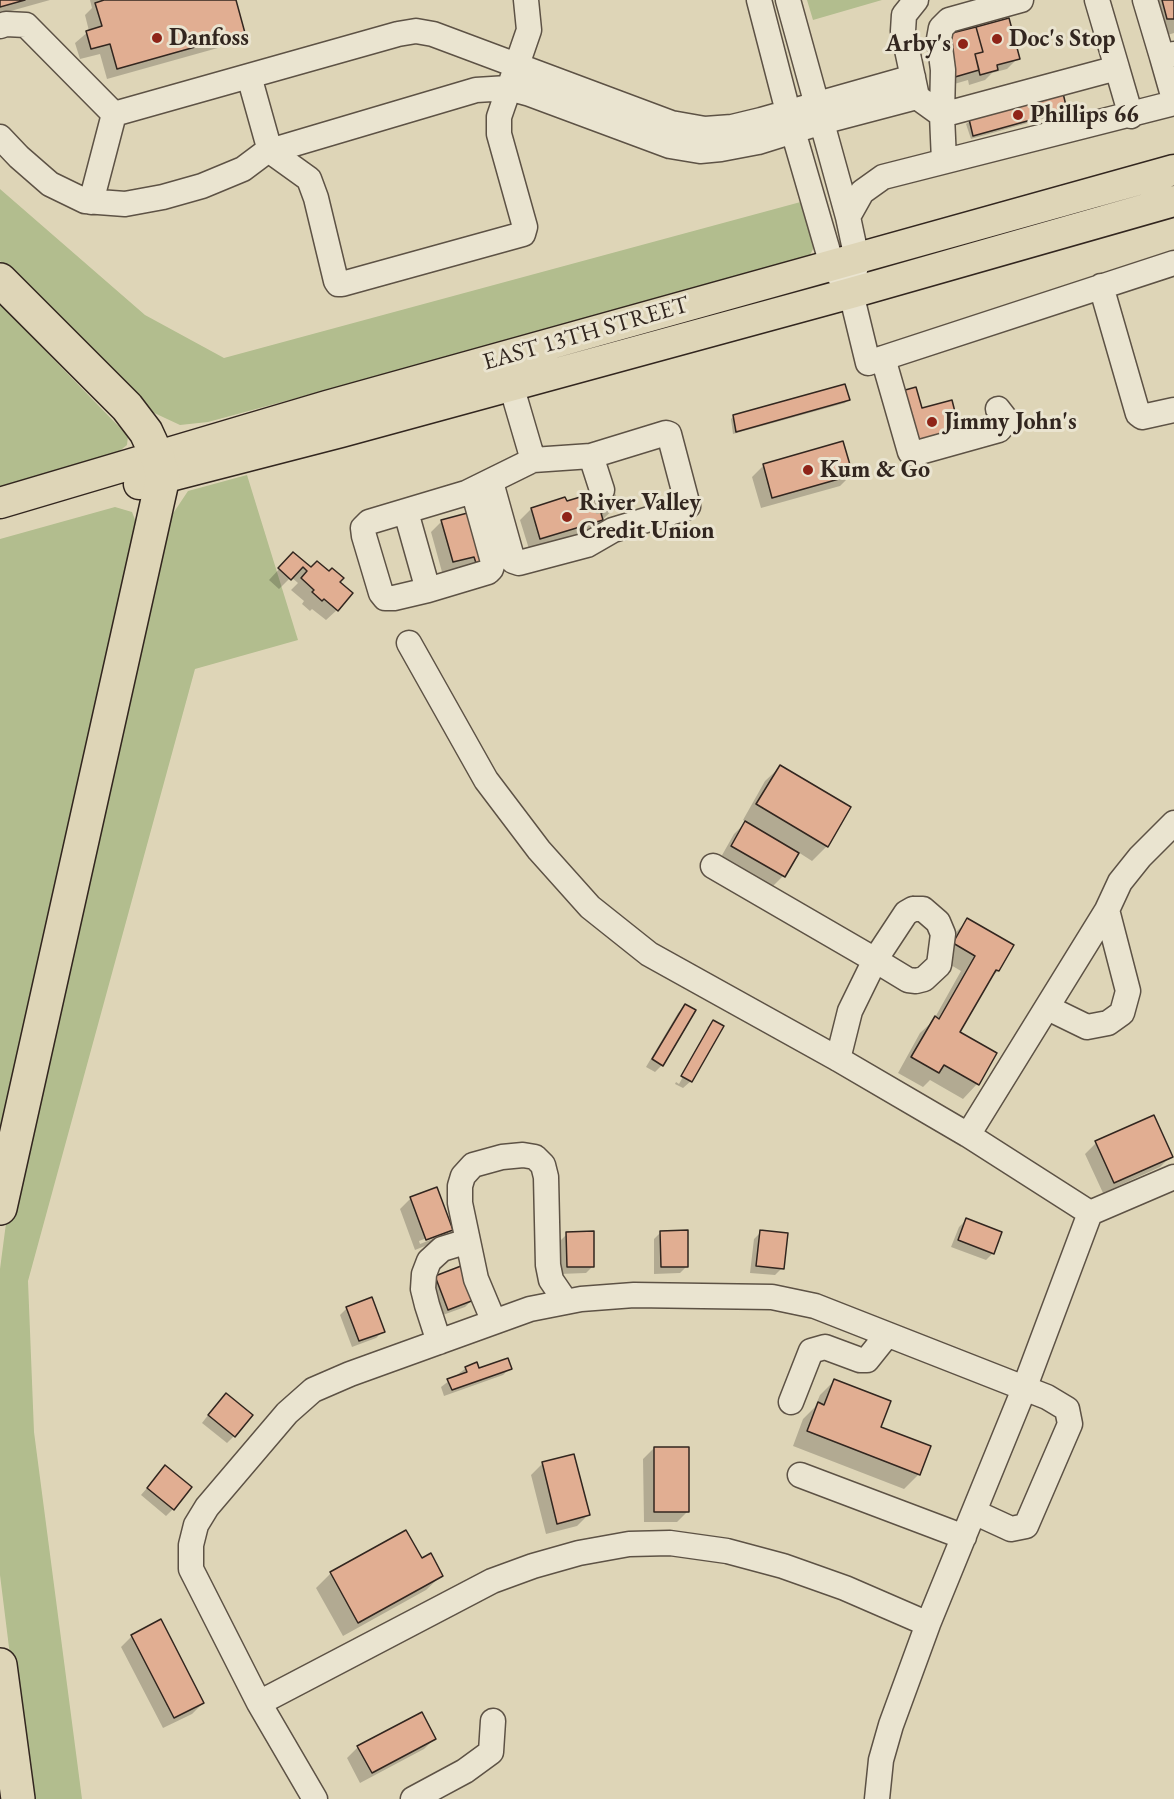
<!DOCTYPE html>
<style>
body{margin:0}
canvas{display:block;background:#ded5b7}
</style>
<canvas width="1174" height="1799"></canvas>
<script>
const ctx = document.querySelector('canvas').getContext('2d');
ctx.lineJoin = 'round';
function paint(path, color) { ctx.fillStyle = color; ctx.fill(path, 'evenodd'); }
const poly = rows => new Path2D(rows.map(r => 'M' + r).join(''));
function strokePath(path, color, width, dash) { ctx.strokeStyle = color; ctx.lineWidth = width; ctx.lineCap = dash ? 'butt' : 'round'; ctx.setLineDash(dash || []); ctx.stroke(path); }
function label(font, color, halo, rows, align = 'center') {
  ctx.font = font + ' "EB Garamond",serif'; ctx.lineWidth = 6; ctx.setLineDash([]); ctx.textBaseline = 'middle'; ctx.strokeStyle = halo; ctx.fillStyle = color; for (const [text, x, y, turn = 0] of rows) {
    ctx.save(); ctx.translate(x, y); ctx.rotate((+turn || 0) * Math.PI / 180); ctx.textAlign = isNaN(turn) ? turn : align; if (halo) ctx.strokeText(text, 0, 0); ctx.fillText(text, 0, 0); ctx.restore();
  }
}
paint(poly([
 [807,0,882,0,813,20],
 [0,189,145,315,224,358,808,200,817,241,810,255,792,264,208,422,180,425,150,411,0,261],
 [0,304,128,436,127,445,117,453,0,487],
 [247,475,298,640,195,669,28,1281,34,1432,82,1799,30,1799,20,1736,0,1575,0,1269,8,1208,126,681,172,515,188,491],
 [115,507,132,512,139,530,0,1150,0,539]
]), '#b2bd8e');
paint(poly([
 [0,0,50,0,0,14],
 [90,0,234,0,243,33,232,44,107,79,100,54,80,59,75,43,89,31,85,15,92,8],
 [1146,0,1174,0,1174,33,1161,37],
 [934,47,1018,58,1007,69,992,73,985,80,969,85,968,80,944,87],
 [1066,110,1063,113,971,139,966,124,970,121],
 [848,400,845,403,733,434,731,419,734,416],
 [842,443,851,475,840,486,761,508,752,477,763,466],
 [564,499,566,503,615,508,590,531,529,549,520,520,531,509],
 [442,521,486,559,465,573,463,567,442,572,431,532],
 [293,554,310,569,329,573,338,582,337,610,326,620,312,609,310,611,302,604,304,601,291,590,298,583,291,577,279,589,269,580],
 [780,767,827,846,812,861,798,852,783,876,772,887,721,857,734,834,746,822,743,820,765,781],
 [968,920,998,971,988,980,958,1033,977,1084,963,1099,930,1080,923,1087,898,1073,920,1033,933,1021,961,971,939,958,953,935],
 [685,1006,662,1065,655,1072,646,1067,678,1013],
 [713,1021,722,1026,691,1081,683,1088,675,1084,676,1082,679,1084,710,1028,707,1028],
 [1096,1143,1171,1156,1160,1167,1103,1193,1085,1154],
 [411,1198,451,1229,440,1240,415,1250,400,1209],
 [440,1233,440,1236,420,1244,419,1241],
 [966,1220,993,1253,986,1260,951,1247,959,1227],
 [661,1232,687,1266,680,1273,654,1274,654,1239],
 [761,1232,782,1268,775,1275,750,1273,754,1239],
 [567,1234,593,1266,586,1273,560,1274,560,1241],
 [436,1277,472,1300,465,1307,440,1316,429,1284],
 [347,1308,383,1331,376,1338,352,1347,340,1315],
 [466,1368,478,1370,510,1368,503,1375,444,1396,441,1387],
 [834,1381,919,1474,904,1489,793,1446,803,1419,815,1407,820,1395],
 [219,1401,234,1436,227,1443,202,1423],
 [654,1448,688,1511,677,1522,644,1522,643,1459],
 [542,1464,588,1515,577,1526,546,1534,531,1475],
 [159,1474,173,1509,166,1516,141,1495],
 [421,1560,441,1576,426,1590,343,1636,316,1588,331,1573],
 [132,1636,203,1703,192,1714,163,1728,121,1647],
 [435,1738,424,1749,360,1783,347,1758,358,1747]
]), '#0003');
const building = poly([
 [0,0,25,0,0,7,0,0],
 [104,0,236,0,245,33,117,69,110,44,91,49,86,31,102,26,95,3,104,0],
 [1162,0,1174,0,1174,19,1167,19,1162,0],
 [1009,18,1020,59,997,65,998,70,980,75,975,54,983,52,976,27,1009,18],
 [976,27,983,52,975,54,979,70,955,77,944,35,976,27],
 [1063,93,1067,110,973,136,969,119,1063,93],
 [845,384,850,400,736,432,733,415,845,384],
 [916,387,922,408,952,400,961,436,911,441,898,392,916,387],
 [843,441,853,475,772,498,763,464,843,441],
 [610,488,616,508,601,513,603,520,540,539,531,508,565,497,567,501,610,488],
 [475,511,488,559,476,563,474,557,453,562,441,520,475,511],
 [293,552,311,567,317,561,329,571,332,568,344,578,340,582,353,593,338,611,324,599,322,601,312,592,314,590,301,578,307,571,303,567,291,580,278,568,293,552],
 [780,765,851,807,828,847,756,804,780,765],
 [745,821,799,853,785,877,731,846,745,821],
 [967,918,1014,945,999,971,996,970,960,1032,997,1053,979,1085,944,1065,939,1073,911,1057,935,1016,939,1019,975,956,953,943,967,918],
 [685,1004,696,1010,663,1066,652,1059,685,1004],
 [713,1020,724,1026,692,1082,681,1076,713,1020],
 [1154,1115,1173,1157,1114,1183,1095,1141,1154,1115],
 [437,1187,453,1230,426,1240,410,1197,437,1187],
 [966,1218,1002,1232,994,1254,958,1240,966,1218],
 [688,1230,688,1267,661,1267,660,1231,688,1230],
 [760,1230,788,1233,784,1269,756,1266,760,1230],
 [594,1231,594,1267,567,1267,566,1232,594,1231],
 [461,1266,474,1300,448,1310,435,1276,461,1266],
 [372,1297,385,1332,359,1341,346,1307,372,1297],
 [508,1358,512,1369,452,1390,447,1379,467,1372,465,1367,477,1362,479,1368,508,1358],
 [834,1379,891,1401,881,1427,931,1446,920,1475,807,1431,818,1402,824,1405,834,1379],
 [226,1393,253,1415,235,1437,208,1415,226,1393],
 [654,1447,689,1447,689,1512,654,1512,654,1447],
 [574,1454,590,1515,557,1524,542,1462,574,1454],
 [165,1465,192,1487,174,1510,147,1488,165,1465],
 [406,1530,422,1558,431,1553,443,1576,358,1623,330,1572,406,1530],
 [161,1619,204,1703,174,1718,131,1635,161,1619],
 [422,1712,436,1739,372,1773,357,1746,422,1712]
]);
paint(building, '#e1ae92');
strokePath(building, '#32261f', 1.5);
strokePath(poly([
 [602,490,608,511]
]), '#bcb299', 24, [24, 12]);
const minor = poly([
 [759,0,793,131,832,265,851,293,868,363,1174,263],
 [788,0,848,217,857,259,854,276],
 [916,0,904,15,903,31,916,92],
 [1097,0,1117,68],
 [1145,0,1162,57,1174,54],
 [0,26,6,24,26,25,114,114,398,34,416,31,433,34,671,123,705,129,732,127,761,120,913,77],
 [1162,57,1174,99],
 [249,76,270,151,309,179,316,198,336,281,338,284,342,284,523,234,525,227,499,134,499,117,529,30,526,0],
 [0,137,19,157,50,184,85,201,125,204,163,197,202,186,243,169,263,154,270,151,476,90,508,88,530,94,670,146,700,151,721,149,758,142,822,122,917,97,942,115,1117,68,1131,116],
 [944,161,942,115,943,70,939,39,941,28,949,20,1021,0],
 [91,202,114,114],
 [848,217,862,192,883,177,1174,103],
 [1101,286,1138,414,1142,417,1174,410],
 [883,358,910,452,913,454,999,430,1005,422,1005,418,998,409],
 [506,368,533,460],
 [591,456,602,490],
 [473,490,493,562,491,569,488,572,428,590,394,598,385,598,381,593,364,536,363,528,369,522,466,493,533,460,591,456,666,433,669,434,688,506,686,508,613,530,587,545,519,563,513,561,491,482],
 [406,512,428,590],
 [409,643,486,780,539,850,590,907,649,954,838,1059,968,1135,1090,1213,1024,1389,928,1624,891,1725,881,1760,877,1799],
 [713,866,875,960,850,1011,838,1059],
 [913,909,923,909,938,922,943,934,939,965,924,979,916,981,908,980,875,960,906,913,913,909],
 [1048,1008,1087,1027,1108,1023,1122,1013,1128,991,1107,910],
 [968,1135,1107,910,1120,882,1140,857,1174,823],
 [1090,1213,1174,1177],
 [494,1322,476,1279,460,1203,460,1186,463,1176,473,1165,502,1157,523,1155,535,1157,543,1165,546,1177,548,1265,551,1280,566,1302],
 [439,1342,427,1305,423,1289,424,1274,429,1261,442,1249,468,1241],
 [791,1402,811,1351,825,1347,860,1360,867,1360,887,1335],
 [800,1475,964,1537],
 [928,1624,845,1588,783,1566,727,1551,670,1543,629,1544,579,1553,533,1566,492,1581,259,1703,191,1569,191,1545,196,1525,207,1507,287,1413,313,1390,350,1374,530,1309,581,1299,634,1295,772,1297,815,1306,1047,1397,1067,1409,1070,1424,1026,1526,1011,1529,974,1512],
 [259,1703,315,1799],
 [413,1799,465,1771,491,1752,493,1721]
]);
const major = poly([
 [139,484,341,432,851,293,1174,201],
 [0,503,327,406,1174,170]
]);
const highway = poly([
 [0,280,127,407,146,432,158,458,163,477,0,1208],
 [0,1665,18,1799]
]);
strokePath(minor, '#5d5245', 27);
strokePath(major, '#32261f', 33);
strokePath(highway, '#32261f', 36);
strokePath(minor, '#eae4d0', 24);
strokePath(major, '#ded5b7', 30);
strokePath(highway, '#ded5b7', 33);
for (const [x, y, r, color] of [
 [157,38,6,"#8f2418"],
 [997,39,6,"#8f2418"],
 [963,44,6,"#8f2418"],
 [1018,115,6,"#8f2418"],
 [932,422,6,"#8f2418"],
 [808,470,6,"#8f2418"],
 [567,517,6,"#8f2418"]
]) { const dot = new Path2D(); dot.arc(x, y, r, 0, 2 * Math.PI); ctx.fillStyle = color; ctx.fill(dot); strokePath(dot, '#eae4d0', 2); }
label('bold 24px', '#32261f', '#eae4d0', [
 ["Danfoss",169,38],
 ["Doc's Stop",1009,39],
 ["Arby's",951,44,"right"],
 ["Phillips 66",1030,115],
 ["Jimmy John's",944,422],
 ["Kum & Go",820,470],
 ["River Valley",579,503],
 ["Credit Union",579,531]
], 'left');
label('24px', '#32261f', '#eae4d0', [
 ["EAST 13TH STREET",586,334,-16]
]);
</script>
